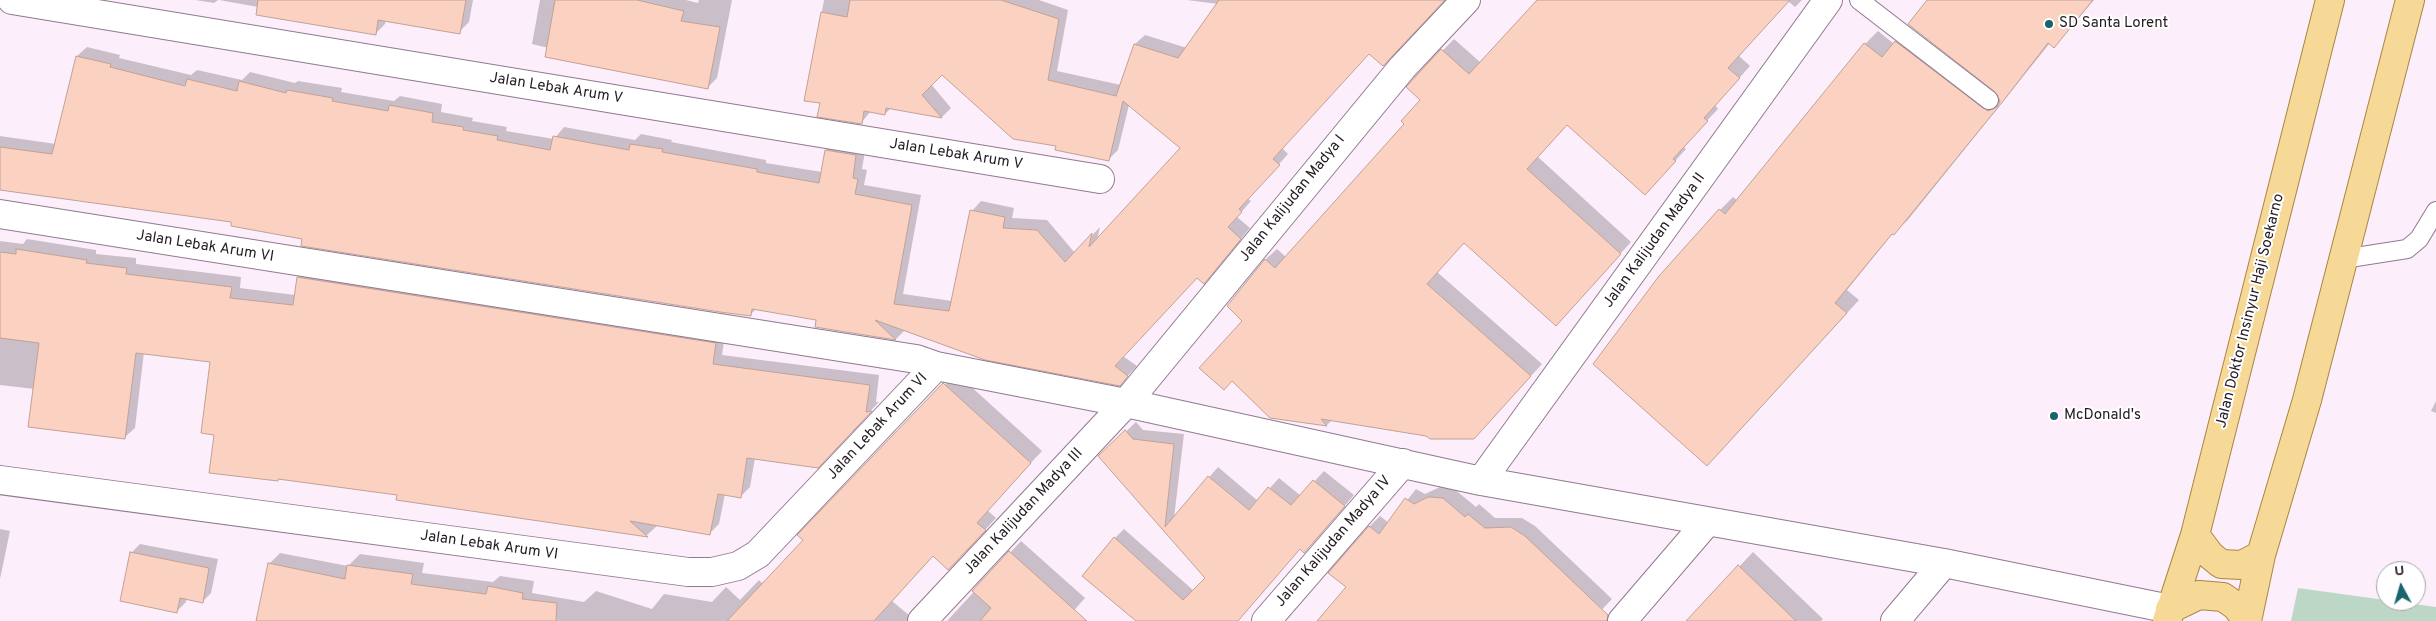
<!DOCTYPE html>
<style>
body{margin:0}
#map{position:relative;width:2436px;height:621px;overflow:hidden;background:#fdeefc;font-family:Overpass,sans-serif}
canvas{display:block}
.north{position:absolute;left:2376px;top:561px;width:50px;height:50px;box-sizing:border-box;background:#fff;border:1px solid #a7a4a7;border-radius:50%;rotate:354deg;font-size:14px;font-weight:700;line-height:20px;text-align:center;color:#231b23}
.north::after{content:'';display:block;margin:auto;width:18px;height:22px;background:#18656e;clip-path:polygon(50% 0,100% 100%,50% 72%,0 100%)}
</style>
<div id="map">
<canvas width="2436" height="621"></canvas>
<div class="north">U</div>
</div>
<script>
const ctx = document.querySelector('canvas').getContext('2d');
ctx.lineJoin = 'round';
function paint(path, color) { ctx.fillStyle = color; ctx.fill(path, 'evenodd'); }
const poly = rows => new Path2D(rows.map(r => 'M' + r).join(''));
function strokePath(path, color, width, dash) { ctx.strokeStyle = color; ctx.lineWidth = width; ctx.lineCap = dash ? 'butt' : 'round'; ctx.setLineDash(dash || []); ctx.stroke(path); }
function label(font, color, halo, rows, align = 'center') {
  ctx.font = font + ' Overpass,sans-serif'; ctx.lineWidth = 4; ctx.setLineDash([]); ctx.textBaseline = 'middle'; ctx.strokeStyle = halo; ctx.fillStyle = color; for (const [text, x, y, turn = 0] of rows) {
    ctx.save(); ctx.translate(x, y); ctx.rotate((+turn || 0) * Math.PI / 180); ctx.textAlign = isNaN(turn) ? turn : align; if (halo) ctx.strokeText(text, 0, 0); ctx.fillText(text, 0, 0); ctx.restore();
  }
}
paint(poly([
 [2298,588,2436,607,2436,621,2291,621]
]), '#bdd7c7');
paint(poly([
 [195,0,218,0,214,3],
 [219,0,473,0,469,22,459,32,386,20,385,24,375,34,303,15],
 [540,0,686,0,698,3,699,0,732,0,717,78,708,87,532,44],
 [824,0,1039,0,1068,10,1057,71,1121,85,1135,44,1145,35,1187,48,1218,4,1187,0,1444,0,1370,52,1282,148,1288,154,1248,199,1251,201,1237,217,1250,228,1213,273,1204,282,1197,276,1123,356,1137,366,1119,385,905,330,896,339,817,326,818,319,757,308,750,315,303,238,233,221,0,189,0,136,56,144,77,56,87,47,120,55,119,58,191,75,197,70,242,80,250,72,295,83,298,81,342,88,341,92,394,101,400,96,442,104,441,112,473,118,472,121,507,127,506,131,554,139,564,127,635,140,641,134,672,140,671,142,766,160,766,163,822,172,826,150,836,140,866,145,862,169,867,170,864,185,921,195,903,294,952,301,972,211,981,201,1014,208,1012,218,1047,220,1075,253,1100,227,1097,240,1181,148,1129,105,1118,150,1108,160,1057,145,942,73,931,84,951,108,942,117,891,108,885,114,871,111,861,123,821,102,806,100],
 [1539,0,1802,0,1795,7,1788,1,1739,56,1750,66,1715,105,1718,109,1683,146,1686,149,1656,182,1568,124,1538,157,1631,242,1567,313,1464,242,1437,272,1542,364,1474,438,1426,435,1332,420,1327,425,1270,417,1244,321,1265,260,1277,249,1286,257,1405,124,1422,100,1415,79,1454,39,1481,63],
 [1929,0,2094,0,2054,46,2050,43,1907,221,1893,233,1847,290,1859,300,1720,452,1720,210,1733,197,1738,201,1865,44,1878,31,1894,44,1909,29,1999,97],
 [27,239,96,250,96,254,136,258,136,264,241,277,240,288,295,295,298,277,308,267,725,334,722,355,879,375,876,402,879,402,828,456,755,458,750,487,740,497,725,494,719,524,709,534,654,524,657,526,647,535,397,499,398,494,280,478,277,480,215,434,211,361,144,352,135,428,125,437,35,389,0,385,0,241,23,244],
 [956,373,1042,451,987,510,996,518,960,557,934,555,892,601,916,621,258,621,269,564,280,553,348,566,360,554,424,563,422,573,493,582,500,576,534,581,532,593,584,602,596,591,652,609,664,594,712,602,726,587,740,600,759,580,762,583,776,571],
 [2436,401,2436,413,2431,411],
 [1136,422,1143,430,1184,434,1174,518,1218,467,1258,501,1279,478,1301,496,1324,471,1354,495,1314,542,1300,548,1223,621,1138,621,1115,538,1124,529,1194,591,1207,578,1100,456],
 [1440,487,1453,488,1476,507,1479,504,1495,518,1522,518,1535,526,1612,599,1591,621,1318,621,1347,587,1330,573,1370,526,1380,516,1389,523,1416,489,1425,494],
 [0,529,10,531,0,579],
 [1021,541,1085,598,1070,615,1078,621,947,621],
 [140,544,218,559,211,593,202,602,187,598,186,602,177,611,131,553],
 [1753,552,1823,619,1821,621,1688,621]
]), '#0003');
const building = poly([
 [258,0,466,0,460,34,378,20,376,35,256,15,258,0],
 [555,0,637,0,684,11,681,21,720,27,708,89,545,57,555,0],
 [850,0,1001,0,1059,19,1048,80,1116,96,1134,44,1178,58,1219,0,1445,0,1383,66,1369,54,1273,159,1280,165,1239,209,1242,212,1228,227,1241,239,1204,284,1197,278,1115,366,1128,376,1120,386,985,360,875,320,896,340,815,327,816,320,752,309,751,316,720,312,301,246,302,239,231,226,231,222,0,190,0,147,52,154,76,56,111,64,110,67,185,86,187,79,237,91,239,81,286,93,287,90,333,98,332,101,388,111,389,105,433,113,432,122,464,127,463,130,498,136,497,140,550,150,553,136,629,150,630,144,663,149,662,152,757,169,757,172,819,183,825,150,856,155,853,178,858,179,855,194,912,205,894,304,949,311,970,210,1005,217,1003,228,1037,230,1065,262,1092,233,1089,247,1180,148,1123,101,1109,161,1055,150,1056,146,1013,139,942,75,922,95,942,118,886,108,885,115,864,111,862,124,817,117,820,103,804,101,821,12,847,17,850,0],
 [1537,0,1790,0,1728,68,1740,78,1704,118,1708,121,1673,159,1676,161,1645,195,1567,125,1527,169,1621,254,1556,326,1464,243,1427,284,1531,376,1474,439,1430,439,1426,436,1321,419,1327,426,1270,418,1232,381,1224,390,1199,368,1242,321,1227,306,1265,259,1275,268,1404,124,1401,121,1420,100,1406,87,1441,49,1469,74,1537,0],
 [1927,0,2093,0,2054,48,2048,43,2004,100,1894,235,1892,234,1835,303,1847,313,1707,466,1593,364,1659,276,1719,209,1725,214,1864,43,1882,57,1895,41,1983,108,1988,111,1997,107,2000,101,1995,92,1908,24,1927,0],
 [16,249,87,260,86,263,127,268,126,274,232,287,230,298,293,305,297,277,716,343,713,364,870,385,866,412,872,411,818,468,747,458,741,498,718,494,710,535,630,521,648,537,396,500,397,495,278,479,278,481,209,473,214,435,201,433,210,362,136,353,125,439,28,427,39,343,0,338,0,252,16,254,16,249],
 [943,383,1031,463,977,523,986,530,948,570,933,556,874,621,727,621,803,540,797,535,943,383],
 [1125,430,1133,439,1174,444,1165,527,1208,476,1249,510,1268,487,1291,505,1313,480,1345,506,1304,553,1300,549,1238,621,1136,621,1082,576,1114,537,1183,600,1205,578,1098,456,1125,430],
 [1428,497,1443,498,1465,517,1468,514,1485,528,1511,527,1525,536,1608,615,1607,621,1317,621,1346,587,1328,573,1369,526,1379,534,1405,498,1414,504,1428,497],
 [1009,551,1087,621,980,621,991,608,972,591,1009,551],
 [130,552,209,568,203,603,180,598,177,613,120,601,130,552],
 [268,563,345,579,347,565,413,574,411,584,486,594,488,586,523,593,522,599,557,603,556,621,256,621,268,563],
 [1738,565,1796,621,1686,621,1738,565]
]);
paint(building, '#fbd1c1');
strokePath(building, '#c1a195', 1);
const service = poly([
 [1859,0,1989,100],
 [2343,259,2407,249,2419,239,2436,211]
]);
const minor = poly([
 [12,0,1100,179],
 [0,214,916,359,936,366,1126,403,1481,481,1944,563,2170,609],
 [0,480,688,572,712,572,738,566,758,554,936,366],
 [1481,481,1828,0],
 [922,621,1126,403,1402,68,1466,0],
 [1266,621,1403,463],
 [1622,621,1707,522],
 [1895,621,1944,563]
]);
const primary = poly([
 [2195,535,2210,555,2221,564,2242,565,2261,555],
 [2170,609,2199,595,2223,597,2236,606,2247,621],
 [2167,621,2195,535,2330,0],
 [2247,621,2261,555,2307,400,2410,0]
]);
strokePath(service, '#907a8f', 20);
strokePath(minor, '#907a8f', 30);
strokePath(primary, '#a88642', 30);
strokePath(service, '#fff', 18);
strokePath(minor, '#fff', 28);
strokePath(primary, '#f6d997', 28);
for (const [x, y, r, color] of [
 [2049,24,5,"#18656e"],
 [2054,416,5,"#18656e"]
]) { const dot = new Path2D(); dot.arc(x, y, r, 0, 2 * Math.PI); ctx.fillStyle = color; ctx.fill(dot); strokePath(dot, '#fff', 2); }
label('15px', '#231b23', '#fff', [
 ["SD Santa Lorent",2059,24],
 ["McDonald's",2064,416]
], 'left');
label('15px', '#231b23', '#fff', [
 ["Jalan Lebak Arum V",556,89,9],
 ["Jalan Lebak Arum V",956,155,9],
 ["Jalan Kalijudan Madya I",1293,199,-51],
 ["Jalan Kalijudan Madya II",1655,241,-54],
 ["Jalan Lebak Arum VI",205,247,9],
 ["Jalan Doktor Insinyur Haji Soekarno",2251,311,-76],
 ["Jalan Lebak Arum VI",878,427,-47],
 ["Jalan Kalijudan Madya III",1024,512,-47],
 ["Jalan Kalijudan Madya IV",1334,542,-49],
 ["Jalan Lebak Arum VI",489,546,8]
]);
</script>
